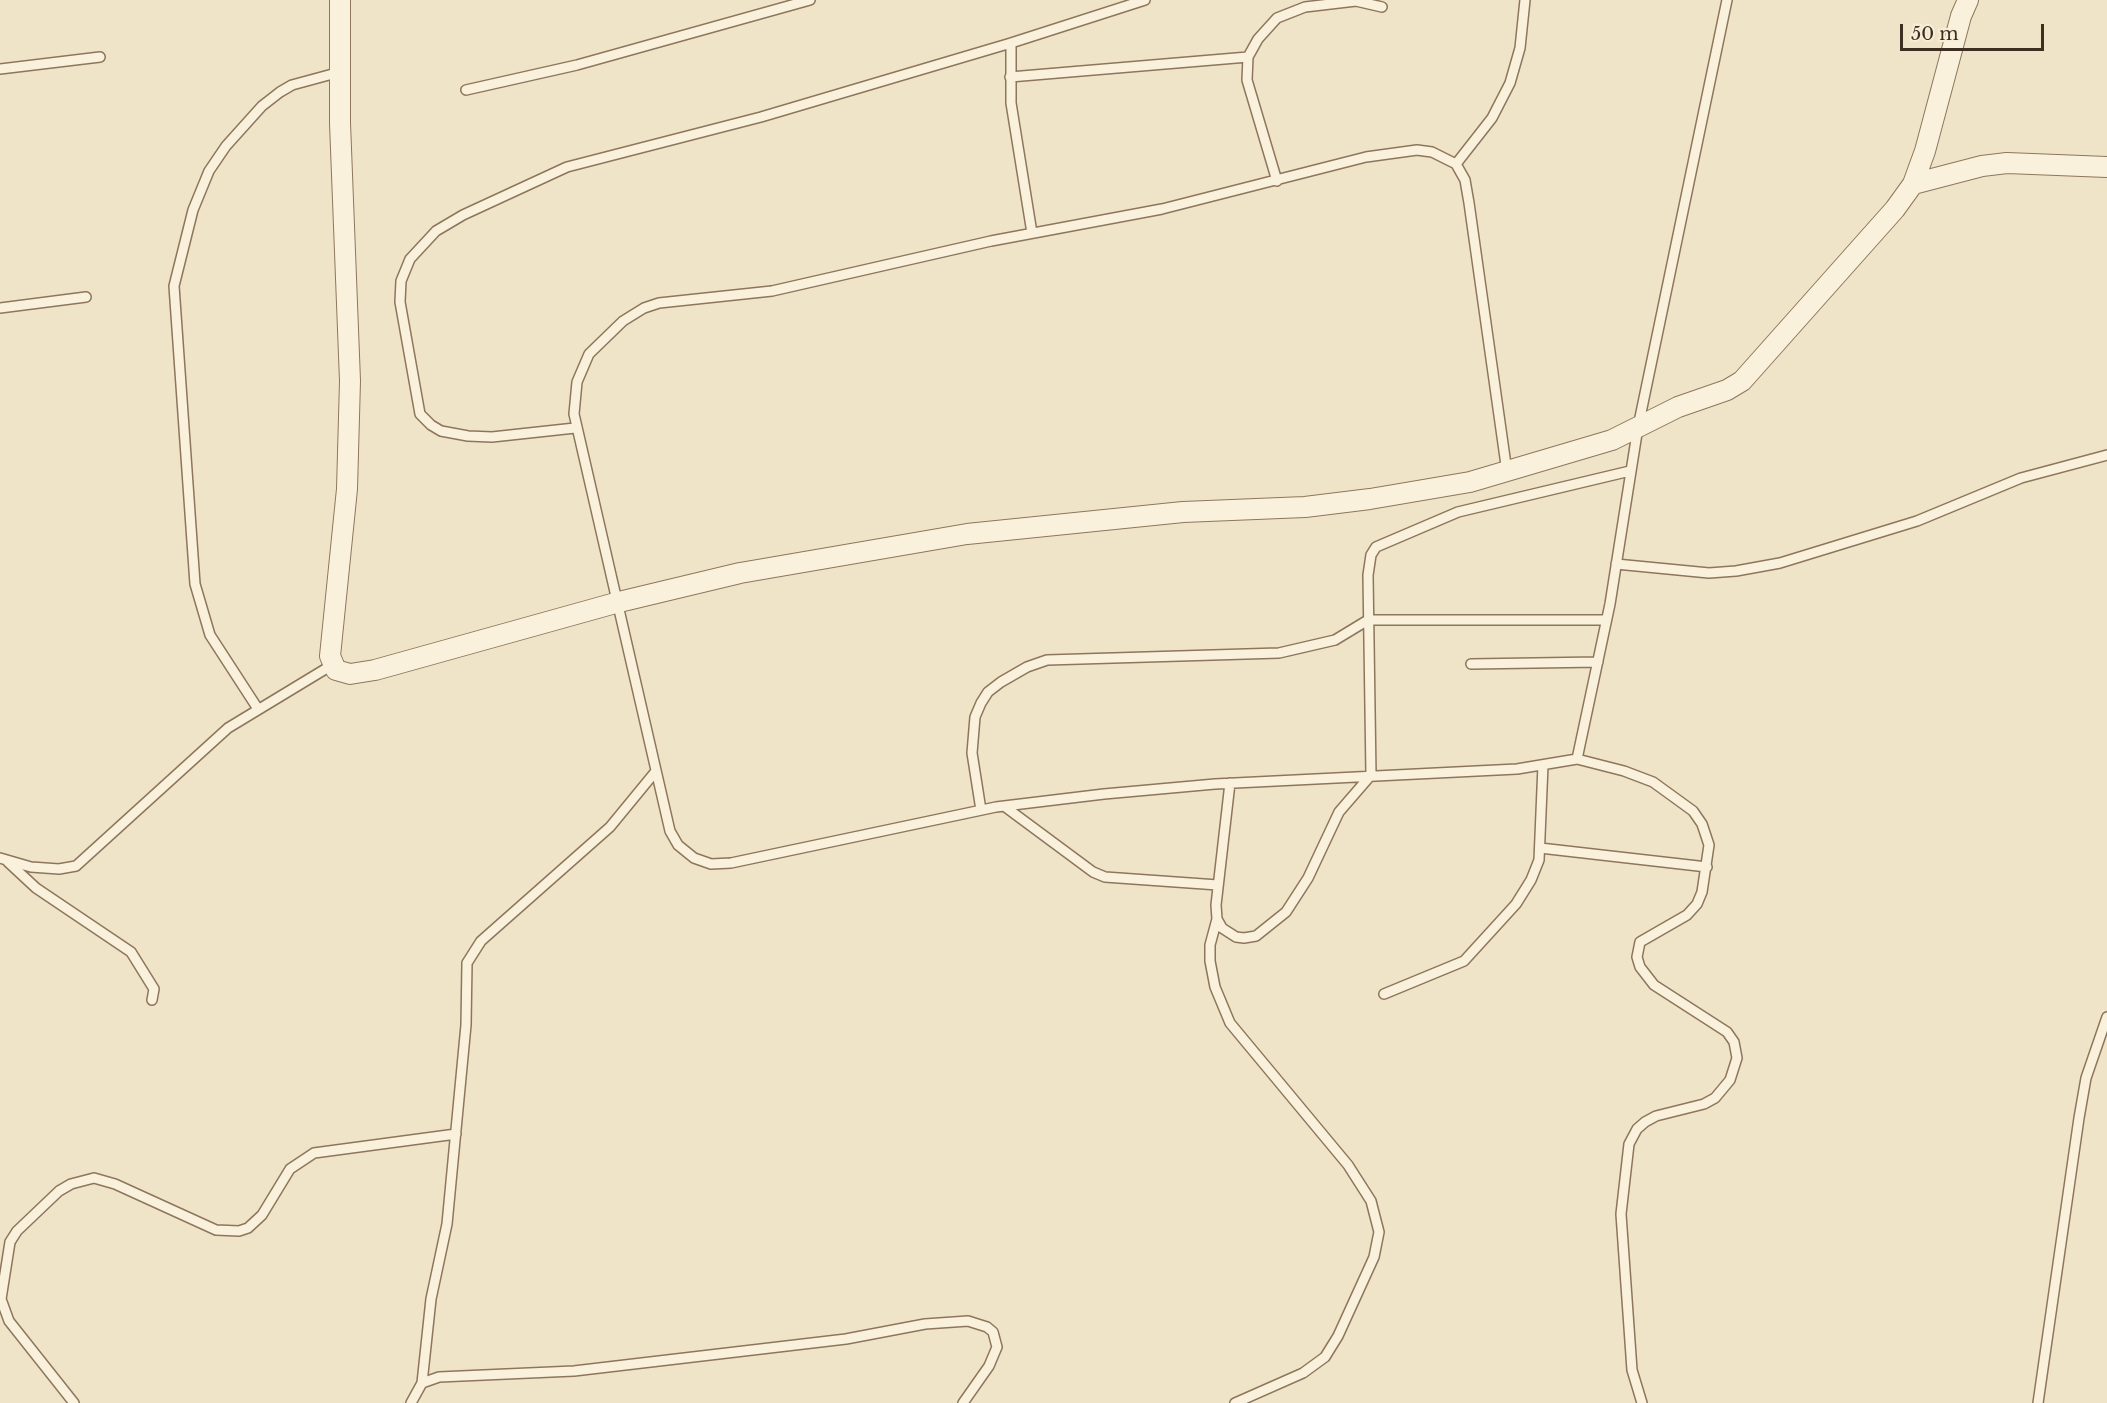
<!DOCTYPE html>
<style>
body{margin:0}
#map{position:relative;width:2107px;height:1403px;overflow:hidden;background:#f0e4c8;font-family:"Libre Baskerville",serif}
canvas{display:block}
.scale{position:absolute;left:1900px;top:24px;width:144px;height:27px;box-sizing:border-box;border:3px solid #3d2e20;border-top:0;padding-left:8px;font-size:18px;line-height:21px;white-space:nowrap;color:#3d2e20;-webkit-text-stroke:4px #f7eed8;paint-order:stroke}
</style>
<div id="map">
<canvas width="2107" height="1403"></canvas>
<div class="scale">50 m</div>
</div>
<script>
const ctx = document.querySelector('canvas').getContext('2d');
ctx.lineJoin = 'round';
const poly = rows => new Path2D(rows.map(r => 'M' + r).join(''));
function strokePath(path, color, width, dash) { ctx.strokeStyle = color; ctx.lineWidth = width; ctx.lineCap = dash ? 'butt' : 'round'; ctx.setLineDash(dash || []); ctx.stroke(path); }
const service = poly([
 [1525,0,1520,48,1510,83,1492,118,1456,164,1432,152,1417,150,1366,157,1162,209,991,241,772,291,659,303,644,308,623,321,589,354,577,382,574,414,670,831,678,845,694,858,711,864,731,863,996,807,1104,794,1215,784,1517,769,1577,759,1624,771,1653,782,1693,811,1702,824,1709,845,1702,892,1697,904,1687,915,1640,942,1637,957,1640,967,1654,985,1727,1032,1734,1042,1737,1058,1730,1080,1715,1098,1704,1104,1656,1116,1645,1122,1637,1129,1629,1144,1621,1214,1632,1370,1642,1403],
 [1011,43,1011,103,1032,233],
 [0,69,100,57],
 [1010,77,1248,57],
 [466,90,577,65,810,0],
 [1456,164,1465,180,1469,203,1507,472],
 [1277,181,1247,80,1248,57,1258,39,1277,18,1305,7,1356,1,1382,7],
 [0,308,86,297],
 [575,428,492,437,468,436,441,431,431,425,420,414,400,302,401,281,410,259,436,231,463,215,567,167,761,117,1011,43,1145,0],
 [1616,564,1709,573,1736,571,1780,563,1917,521,2021,478,2107,455],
 [1471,664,1598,662],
 [258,709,210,635,195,584,174,286,193,210,209,171,226,146,262,106,280,92,292,85,340,72],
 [1577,759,1610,604,1638,427,1727,0],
 [1230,783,1216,905,1217,919,1222,928,1236,937,1244,938,1256,936,1286,912,1308,878,1339,812,1371,775,1368,575,1371,555,1376,547,1458,512,1630,471],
 [1004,806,1093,872,1105,877,1218,885],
 [981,810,972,753,975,717,981,703,988,692,1001,682,1027,667,1047,660,1279,653,1335,640,1368,620,1606,620],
 [1540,848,1707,867],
 [0,858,31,867,59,869,76,866,228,728,332,665],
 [8,862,36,888,131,952,154,989,152,1000],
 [1217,919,1210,945,1210,961,1215,987,1230,1023,1348,1165,1371,1201,1379,1232,1374,1257,1338,1336,1325,1357,1303,1373,1235,1403],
 [1384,994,1464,961,1516,904,1531,880,1539,860,1543,765],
 [422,1383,431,1299,447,1224,466,1025,467,963,481,941,610,827,656,771],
 [74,1403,9,1321,1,1299,10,1242,17,1231,59,1191,71,1184,94,1178,115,1184,216,1230,239,1231,248,1228,262,1215,290,1169,314,1153,456,1134],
 [411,1403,422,1383,439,1377,574,1371,846,1339,925,1324,968,1321,987,1327,993,1332,997,1347,989,1366,963,1403],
 [2038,1403,2079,1118,2086,1078,2107,1017]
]);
const minor = poly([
 [340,0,340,123,350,381,347,489,330,656,336,670,350,674,375,670,619,602,740,573,967,534,1183,512,1305,507,1370,499,1470,482,1612,440,1678,407,1727,390,1742,381,1895,209,1913,184,1925,151,1961,16,1968,0],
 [1913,184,1982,166,2007,163,2107,167]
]);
strokePath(service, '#8d765c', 12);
strokePath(minor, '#8d765c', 22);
strokePath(service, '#faf1dc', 9);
strokePath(minor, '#faf1dc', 20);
</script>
